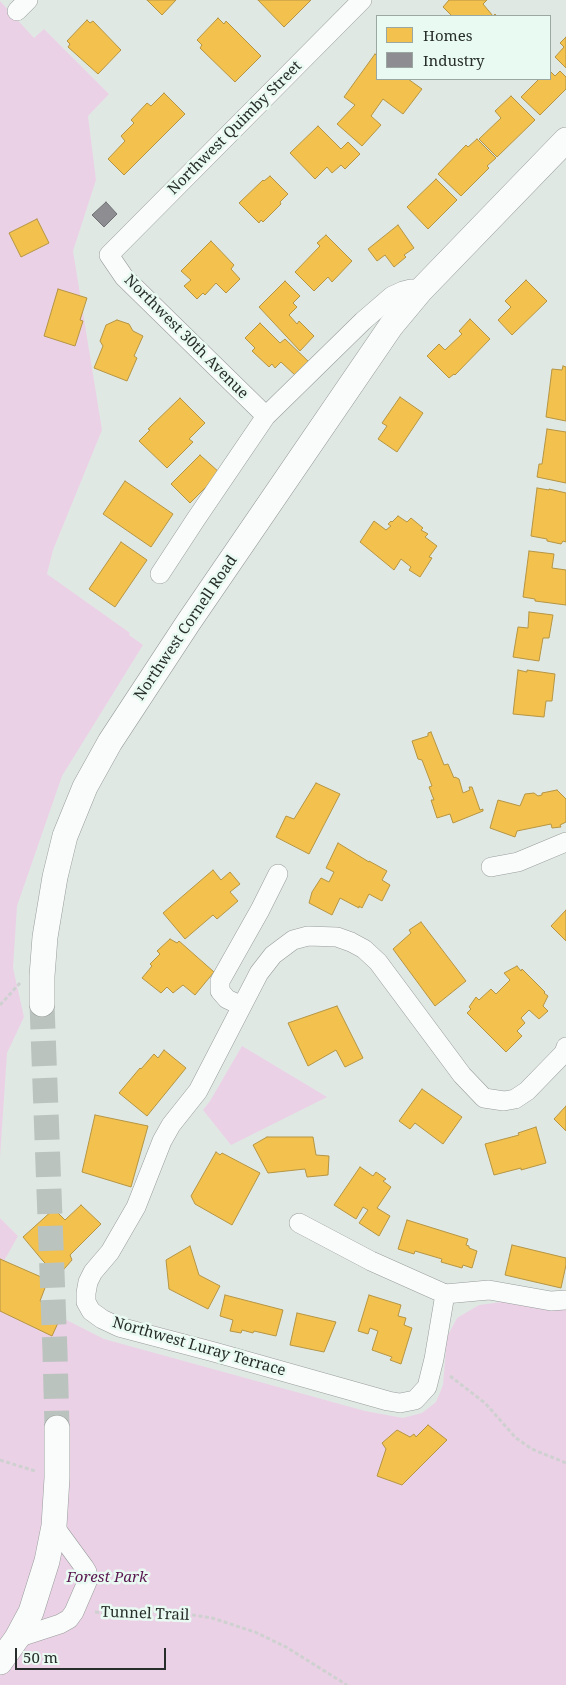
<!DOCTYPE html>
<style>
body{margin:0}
#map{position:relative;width:566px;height:1685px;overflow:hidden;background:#e0e8e4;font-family:"Noto Serif",serif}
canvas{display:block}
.legend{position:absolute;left:376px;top:15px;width:175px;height:65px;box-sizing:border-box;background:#e9faf2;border:1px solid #9ba8a2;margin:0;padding:6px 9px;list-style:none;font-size:15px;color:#272d2a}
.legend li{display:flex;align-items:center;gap:10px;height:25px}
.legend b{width:25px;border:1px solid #9ba8a2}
.scale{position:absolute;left:15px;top:1648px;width:151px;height:22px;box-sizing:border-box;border:2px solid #272d2a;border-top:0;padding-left:6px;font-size:15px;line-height:18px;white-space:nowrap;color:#272d2a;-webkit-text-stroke:4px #e9faf2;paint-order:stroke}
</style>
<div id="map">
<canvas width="566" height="1685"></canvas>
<ul class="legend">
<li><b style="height:14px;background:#f2c14e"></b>Homes</li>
<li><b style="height:14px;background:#8d8d92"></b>Industry</li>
</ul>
<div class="scale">50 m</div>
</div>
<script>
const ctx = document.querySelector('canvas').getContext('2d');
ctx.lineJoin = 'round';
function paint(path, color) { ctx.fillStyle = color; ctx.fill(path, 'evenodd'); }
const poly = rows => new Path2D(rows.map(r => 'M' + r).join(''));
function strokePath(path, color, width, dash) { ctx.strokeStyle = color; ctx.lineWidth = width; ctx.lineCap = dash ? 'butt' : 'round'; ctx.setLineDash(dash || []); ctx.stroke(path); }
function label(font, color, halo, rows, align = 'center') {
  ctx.font = font + ' "Noto Serif",serif'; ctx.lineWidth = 5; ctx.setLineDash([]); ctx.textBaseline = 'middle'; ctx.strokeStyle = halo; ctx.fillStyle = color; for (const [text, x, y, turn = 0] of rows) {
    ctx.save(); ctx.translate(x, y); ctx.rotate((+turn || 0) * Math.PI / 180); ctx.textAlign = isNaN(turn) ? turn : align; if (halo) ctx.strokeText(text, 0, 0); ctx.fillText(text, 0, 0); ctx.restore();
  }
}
paint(poly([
 [0,1,34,38,44,29,109,94,88,116,96,180,73,251,102,430,53,550,47,574,130,633,129,635,143,645,62,776,17,906,13,968,24,1017,7,1053,0,1157],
 [242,1046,327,1097,231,1145,203,1110,210,1101],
 [0,1218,18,1236,0,1268],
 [0,1271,25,1299,104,1339,365,1411,403,1418,422,1413,436,1402,443,1385,447,1337,457,1318,479,1305,502,1302,549,1310,566,1309,566,1685,0,1685]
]), '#ebd1e6');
const homes = poly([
 [147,0,176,0,162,15,147,0],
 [258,0,311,0,284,27,258,0],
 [449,0,487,0,483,4,493,16,495,14,497,16,452,16,443,7,449,0],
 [218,18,224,24,226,21,261,56,235,82,200,48,202,45,197,40,218,18],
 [87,20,90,23,93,21,121,50,98,74,68,47,70,44,67,41,87,20],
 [566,37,566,68,555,57,564,47,560,43,566,37],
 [375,54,377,56,377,79,408,79,422,89,403,114,383,99,371,116,381,125,362,146,337,124,355,105,344,97,375,54],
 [550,71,555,76,560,71,566,77,566,89,540,115,521,97,539,79,550,79,550,71],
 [164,93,185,114,124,175,108,159,125,141,121,136,134,123,131,120,147,103,151,106,164,93],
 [511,96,535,120,497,157,479,139,501,118,495,111,511,96],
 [318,126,341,149,348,142,360,154,345,169,341,165,332,173,327,167,315,179,290,153,318,126],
 [477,139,496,158,487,166,489,168,461,196,438,174,466,145,468,147,477,139],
 [270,176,288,194,280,202,281,204,263,222,261,220,259,223,239,203,263,180,264,181,270,176],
 [436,179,457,200,428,229,407,207,436,179],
 [37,219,49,243,21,257,9,233,37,219],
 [398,225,414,248,404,255,406,257,394,267,385,255,377,261,368,249,398,225],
 [326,235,352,261,332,282,328,277,314,291,295,272,320,246,317,243,326,235],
 [211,241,234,265,231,269,240,279,226,293,216,283,205,295,203,293,197,299,184,286,191,280,181,271,211,241],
 [526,280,547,301,512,335,498,320,511,307,505,301,526,280],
 [285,281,300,296,293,303,297,307,289,315,297,324,299,321,314,336,300,351,259,307,285,281],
 [58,289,87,298,80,320,83,321,75,346,44,336,58,289],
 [470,319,490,339,455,375,454,374,449,378,427,356,439,344,445,350,462,334,459,331,470,319],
 [117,320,129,324,133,331,143,336,134,356,137,358,127,381,94,368,103,346,100,341,106,325,117,320],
 [260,323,280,343,285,339,309,362,296,376,281,362,275,368,272,364,269,367,252,351,255,348,245,338,260,323],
 [563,366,566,367,566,421,546,417,552,369,562,370,563,366],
 [400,397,423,413,397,452,378,439,387,426,382,423,400,397],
 [180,398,205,423,189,439,193,442,167,468,139,441,150,430,148,429,180,398],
 [547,429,566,432,566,483,537,477,539,464,542,464,547,429],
 [200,455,220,473,190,503,171,484,200,455],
 [125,481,173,514,151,547,103,514,125,481],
 [537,488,549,490,549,489,566,493,566,542,563,541,561,544,547,541,547,539,531,536,537,488],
 [398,516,407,522,411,518,423,528,421,530,428,534,425,537,437,546,429,557,432,558,420,577,409,570,411,567,401,559,394,570,360,542,374,521,386,530,391,526,388,524,391,521,392,522,398,516],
 [121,542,147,560,115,607,89,589,121,542],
 [529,551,554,554,552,568,566,570,566,605,535,601,535,599,523,597,529,551],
 [529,612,553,615,549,638,543,638,539,661,513,657,518,627,528,628,529,612],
 [518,670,527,672,527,670,555,674,552,701,546,701,544,717,513,714,518,670],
 [431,732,444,765,448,764,454,778,455,777,459,779,463,793,470,790,469,787,472,787,480,810,483,809,483,811,453,823,450,814,437,818,431,800,434,800,429,787,432,786,422,760,418,759,412,741,428,736,428,733,431,732],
 [316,783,340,794,309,854,276,837,286,816,294,819,316,783],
 [557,790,566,799,566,822,560,825,561,827,552,828,551,824,517,831,515,837,490,828,498,800,520,806,525,794,534,793,538,796,542,795,542,793,557,790],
 [338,843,369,862,369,861,387,871,382,880,390,885,382,901,369,894,362,908,359,906,359,908,340,898,332,915,309,903,312,892,321,878,329,882,334,872,326,868,338,843],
 [213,870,221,880,230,872,240,884,230,892,238,901,217,919,213,915,185,939,163,913,213,870],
 [566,910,566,941,551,926,566,910],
 [421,922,466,981,435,1006,393,949,411,933,409,930,421,922],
 [170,939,177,943,179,941,214,972,195,995,183,985,173,993,167,987,161,993,142,978,152,966,150,964,160,954,157,951,170,939],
 [517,966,521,971,522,969,545,992,544,993,548,996,543,1006,548,1011,539,1019,529,1010,521,1018,525,1023,517,1031,522,1036,506,1052,467,1013,471,1009,469,1007,476,997,479,1000,491,989,496,994,510,980,504,973,517,966],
 [337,1006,363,1058,345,1067,336,1050,308,1066,288,1023,337,1006],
 [164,1050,186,1068,147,1116,119,1093,140,1068,141,1069,154,1054,158,1058,164,1050],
 [422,1089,462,1117,443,1144,415,1123,410,1129,399,1121,422,1089],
 [566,1106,566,1131,554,1119,566,1106],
 [95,1115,148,1126,131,1187,82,1172,95,1115],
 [536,1127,546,1163,521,1170,521,1168,494,1175,485,1144,519,1135,518,1133,536,1127],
 [267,1137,313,1137,316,1155,329,1156,328,1175,307,1177,305,1169,268,1173,253,1145,267,1137],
 [216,1152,220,1155,222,1153,260,1173,232,1225,195,1204,191,1196,216,1152],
 [360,1167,373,1176,376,1172,386,1179,383,1181,391,1187,377,1208,390,1216,379,1236,359,1223,368,1210,363,1207,356,1219,334,1205,360,1167],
 [81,1205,101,1224,70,1255,72,1260,58,1276,43,1261,23,1237,54,1209,65,1220,81,1205],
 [407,1220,468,1239,466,1245,469,1246,469,1248,477,1251,472,1268,463,1265,462,1268,441,1262,442,1259,415,1251,414,1254,398,1249,407,1220],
 [512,1245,566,1258,566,1265,561,1288,505,1275,512,1245],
 [190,1246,199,1275,220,1286,208,1309,169,1289,166,1260,190,1246],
 [0,1259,48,1280,40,1301,63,1312,52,1336,0,1311,0,1259],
 [225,1295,283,1310,276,1336,254,1331,253,1333,242,1330,241,1333,230,1331,233,1320,220,1316,225,1295],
 [369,1295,401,1305,398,1316,406,1318,404,1325,412,1328,401,1364,390,1360,392,1357,372,1350,378,1331,370,1328,368,1334,358,1331,369,1295],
 [297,1313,336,1322,324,1352,290,1345,297,1313],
 [428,1425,447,1440,402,1485,377,1476,386,1449,382,1443,397,1430,410,1437,414,1434,416,1437,428,1425]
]);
paint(homes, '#f2c14e');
strokePath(homes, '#b59543', 1);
const industry = poly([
 [106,202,117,214,104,227,92,215,106,202]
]);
paint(industry, '#8d8d92');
strokePath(industry, '#6e7073', 1);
strokePath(poly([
 [42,1004,55,1352,57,1428]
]), '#bbc3bf', 25, [25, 12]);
const minor = poly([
 [17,11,28,0],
 [266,416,124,277,109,255,362,0],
 [160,574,196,519,266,416,363,321,392,296,403,291,411,289,421,290],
 [491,867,518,862,566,842],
 [242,1006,227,999,220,991,220,981,260,910,278,874],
 [299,1223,371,1261,445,1294,489,1290,551,1301,566,1300],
 [445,1294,434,1359,427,1387,415,1400,400,1403,388,1401,214,1352,119,1327,102,1319,91,1311,86,1302,86,1293,88,1282,93,1272,110,1252,136,1207,162,1141,171,1125,198,1091,259,973,273,955,293,940,308,936,337,937,351,942,364,949,378,962,462,1075,484,1098,504,1101,515,1099,527,1091,564,1053,566,1047],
 [17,1638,60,1624,69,1619,74,1612,87,1582,87,1572,84,1567,54,1526]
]);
const major = poly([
 [42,1004,42,976,45,937,55,877,65,836,85,787,110,742,188,623,391,326,421,290,566,140],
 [0,1662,17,1638,31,1612,47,1561,54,1526,57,1478,57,1428]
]);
strokePath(minor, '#979d9a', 20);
strokePath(major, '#979d9a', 26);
strokePath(poly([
 [0,1005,20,983],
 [450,1376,485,1403,516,1438,532,1449,566,1463],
 [0,1460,35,1471],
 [95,1612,110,1614,167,1611,212,1618,255,1632,286,1647,347,1685]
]), '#ced1d0', 3, [4, 2.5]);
strokePath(minor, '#fafcfb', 19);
strokePath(major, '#fafcfb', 25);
label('15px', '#272d2a', '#e9faf2', [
 ["Northwest Quimby Street",235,128,-45],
 ["Northwest 30th Avenue",186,337,45],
 ["Northwest Cornell Road",186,628,-56],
 ["Northwest Luray Terrace",199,1347,16],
 ["Tunnel Trail",145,1614,2]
]);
label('italic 15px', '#5a174f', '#e9faf2', [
 ["Forest Park",107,1578]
]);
</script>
